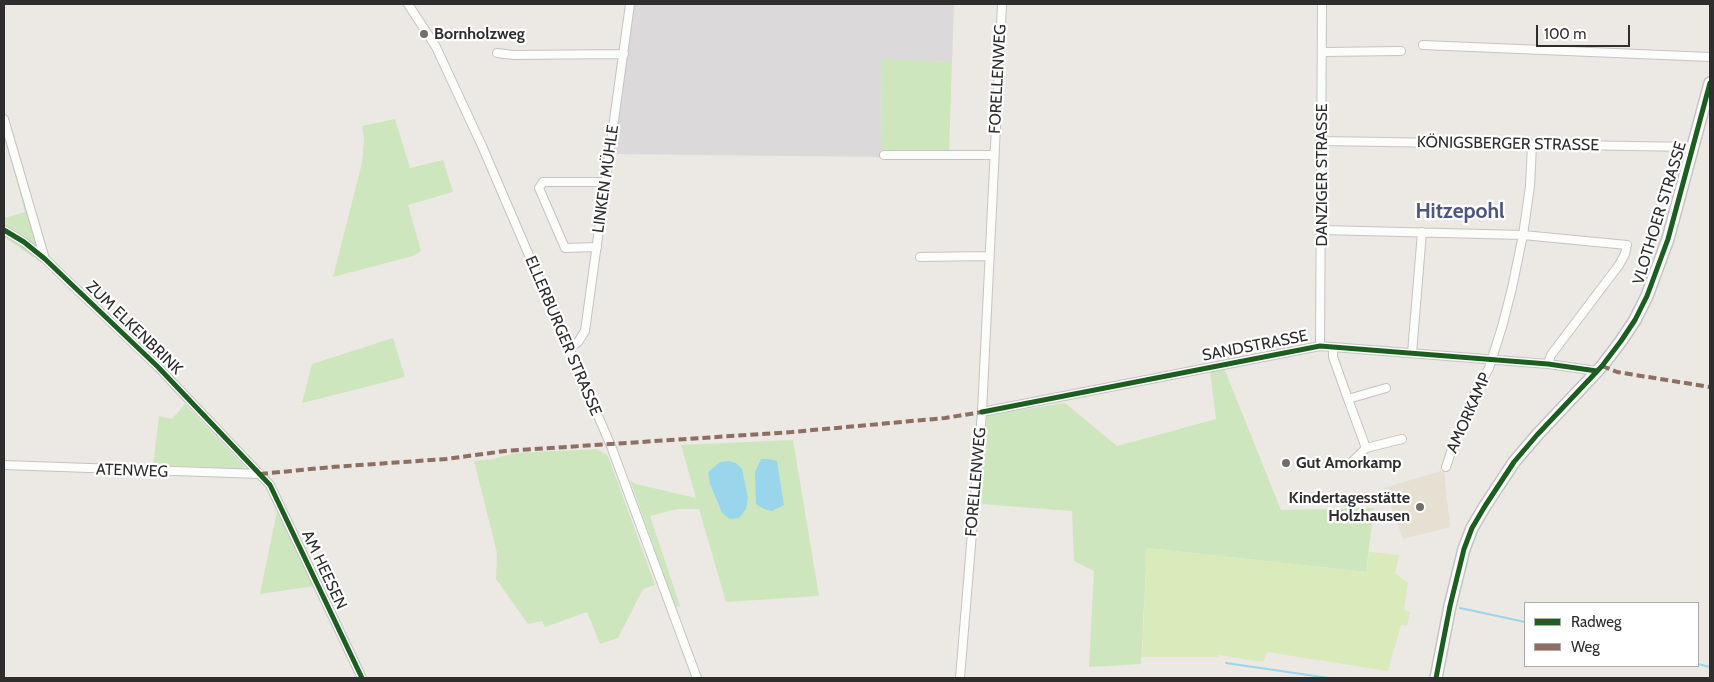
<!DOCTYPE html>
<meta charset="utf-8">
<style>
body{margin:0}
#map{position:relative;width:1714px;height:682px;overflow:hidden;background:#ece8e4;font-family:Cabin,sans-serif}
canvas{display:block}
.frame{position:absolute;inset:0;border:5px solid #2e2e2e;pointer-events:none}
.legend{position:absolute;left:1524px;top:602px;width:175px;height:65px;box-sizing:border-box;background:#fff;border:1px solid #ababab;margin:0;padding:6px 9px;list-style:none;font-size:15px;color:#2e2e2e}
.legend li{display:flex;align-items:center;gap:10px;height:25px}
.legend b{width:25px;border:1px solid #ababab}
.scale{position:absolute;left:1536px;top:25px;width:94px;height:22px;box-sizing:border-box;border:2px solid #2e2e2e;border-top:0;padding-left:6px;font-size:15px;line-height:18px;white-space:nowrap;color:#2e2e2e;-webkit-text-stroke:4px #fff;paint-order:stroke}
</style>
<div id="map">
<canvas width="1714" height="682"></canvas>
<div class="frame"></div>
<ul class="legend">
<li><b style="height:6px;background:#1b5e20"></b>Radweg</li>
<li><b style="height:6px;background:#8d6e63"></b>Weg</li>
</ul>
<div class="scale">100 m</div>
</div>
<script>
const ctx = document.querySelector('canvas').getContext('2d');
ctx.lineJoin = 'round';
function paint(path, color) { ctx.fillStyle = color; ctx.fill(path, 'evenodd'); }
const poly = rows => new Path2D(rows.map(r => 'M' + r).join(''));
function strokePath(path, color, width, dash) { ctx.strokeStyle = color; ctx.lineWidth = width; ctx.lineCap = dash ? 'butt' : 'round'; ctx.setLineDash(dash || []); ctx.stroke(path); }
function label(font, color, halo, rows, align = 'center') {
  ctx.font = font + ' Cabin,sans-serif'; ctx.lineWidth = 4.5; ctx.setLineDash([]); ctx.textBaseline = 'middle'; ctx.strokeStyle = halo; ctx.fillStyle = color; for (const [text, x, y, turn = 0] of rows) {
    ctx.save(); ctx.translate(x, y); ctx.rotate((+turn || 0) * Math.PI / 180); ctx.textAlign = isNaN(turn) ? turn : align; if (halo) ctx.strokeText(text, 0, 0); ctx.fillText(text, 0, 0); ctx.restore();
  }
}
paint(poly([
 [633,4,954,4,952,62,882,60,881,157,613,154]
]), '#dcd9db');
paint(poly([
 [1444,470,1450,527,1403,539,1384,488]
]), '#e6e0d3');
paint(poly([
 [882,59,952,62,949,152,881,152],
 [4,111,44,252,33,257,4,237,4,218,25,212,4,134],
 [395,119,410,168,443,160,453,192,408,205,421,251,413,256,333,277,362,163,364,139,362,126],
 [393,338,405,377,302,403,312,364],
 [1224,368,1281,510,1374,508,1366,572,1147,548,1141,664,1089,667,1094,571,1074,561,1072,511,980,504,987,415,1065,403,1117,446,1216,419,1210,371],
 [185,404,245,467,244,469,153,465,159,416,172,419],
 [793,440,819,596,726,602,699,509,677,509,650,516,680,606,675,607,630,480,636,484,696,498,681,445],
 [729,461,736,463,722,513,710,484,708,472,720,462],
 [597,449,608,456,655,585,643,589,618,638,600,644,587,612,545,627,542,621,528,624,496,579,497,553,474,461,493,459,515,453],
 [277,511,280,511,315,586,260,594]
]), '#cee6be');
paint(poly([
 [1147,548,1366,572,1369,552,1399,555,1395,573,1408,583,1404,610,1410,612,1407,626,1401,625,1388,671,1267,652,1263,662,1219,655,1218,657,1142,657]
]), '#d9eabb');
paint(poly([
 [761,459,768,459,777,461,784,505,772,511,764,509,756,504,755,472],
 [729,461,736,463,742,469,748,498,746,509,739,518,730,519,722,513,710,484,708,472,720,462]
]), '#99d6ec');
strokePath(poly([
 [1460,608,1525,622],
 [1226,663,1329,678],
 [1698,664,1710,667]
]), '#99d6ec', 2);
const street = poly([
 [408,4,436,47,482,146,611,446,697,678],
 [1423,45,1710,57],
 [1322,52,1401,51],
 [497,53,514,55,624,54],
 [4,119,45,259],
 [1322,141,1694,147],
 [884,155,994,155],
 [4,230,24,242,45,259,158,367,270,485,362,678],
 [1322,230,1523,235,1627,245,1625,254,1619,265,1551,355,1548,364],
 [597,247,565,248,539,188,543,182,605,182],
 [920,257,988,256],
 [1320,346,1322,4],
 [1333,347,1333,357,1348,399,1386,388],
 [569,348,578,342,585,331,630,4],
 [1412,353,1422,232],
 [1348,399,1366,448,1402,439],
 [982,412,1320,346,1548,364,1597,371],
 [1352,462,1366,448],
 [4,465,260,474],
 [1446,467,1456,437,1475,393,1489,368,1502,327,1512,288,1523,235,1530,186,1532,145],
 [960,678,982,412,1002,4]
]);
const secondary = poly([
 [1436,678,1450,606,1464,549,1472,528,1485,506,1514,462,1537,435,1602,366,1621,341,1635,320,1647,296,1668,239,1710,83]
]);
strokePath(street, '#c5c4c5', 10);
strokePath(secondary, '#c5c4c5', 14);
strokePath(street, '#fcfcfb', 8);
strokePath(secondary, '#fcfcfb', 11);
strokePath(poly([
 [1602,366,1617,372,1710,387],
 [260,474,332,467,446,459,505,451,792,432,945,418,982,412]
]), '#8d6e63', 4, [8, 4]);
strokePath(poly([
 [4,230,24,242,45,259,158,367,270,485,362,678],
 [982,412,1320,346,1548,364,1597,371],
 [1436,678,1450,606,1464,549,1472,528,1485,506,1514,462,1537,435,1602,366,1621,341,1635,320,1647,296,1668,239,1710,83]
]), '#1b5e20', 5);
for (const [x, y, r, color] of [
 [424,34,5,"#706f6e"],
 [1286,463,5,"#706f6e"],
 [1420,507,5,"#706f6e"]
]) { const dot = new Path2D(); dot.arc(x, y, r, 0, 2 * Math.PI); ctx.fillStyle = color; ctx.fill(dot); strokePath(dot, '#fff', 2); }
label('bold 16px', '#2e2e2e', '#fff', [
 ["Bornholzweg",434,34],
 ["Gut Amorkamp",1296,463],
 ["Kindertagesstätte",1410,498,"right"],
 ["Holzhausen",1410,516,"right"]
], 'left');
label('16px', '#2e2e2e', '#fff', [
 ["FORELLENWEG",998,79,-87],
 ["KÖNIGSBERGER STRASSE",1508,144,1],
 ["DANZIGER STRASSE",1322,175,-90],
 ["LINKEN MÜHLE",606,179,-82],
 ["VLOTHOER STRASSE",1660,213,-73],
 ["ZUM ELKENBRINK",134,328,44],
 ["ELLERBURGER STRASSE",563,336,67],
 ["SANDSTRASSE",1255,346,-11],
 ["AMORKAMP",1469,413,-66],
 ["ATENWEG",132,471,2],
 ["FORELLENWEG",976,482,-85],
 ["AM HEESEN",324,570,65]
]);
label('bold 21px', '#4d5680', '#fff', [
 ["Hitzepohl",1460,212]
]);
</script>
